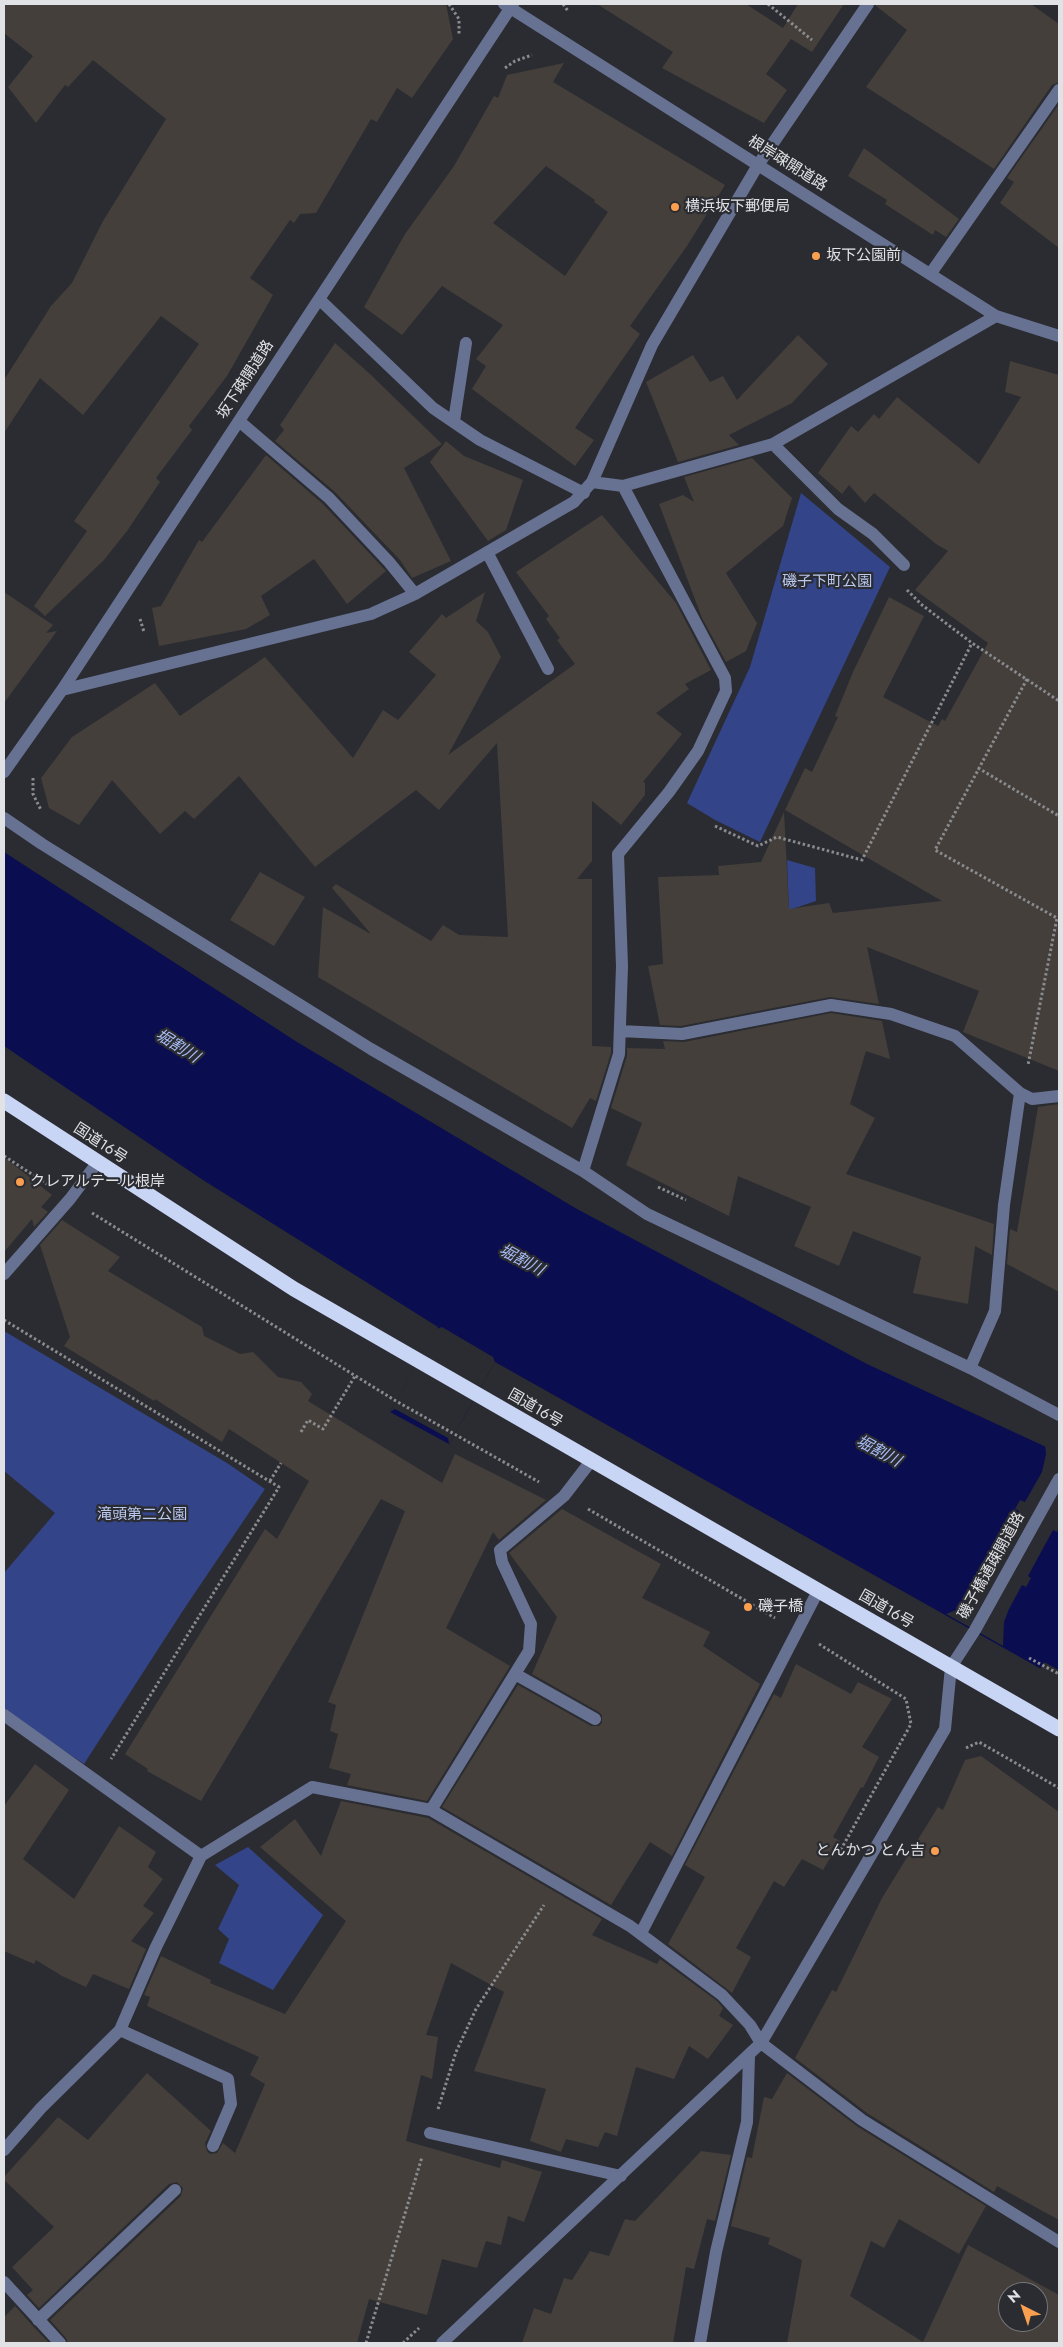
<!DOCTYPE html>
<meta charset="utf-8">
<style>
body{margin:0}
#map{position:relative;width:1063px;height:2347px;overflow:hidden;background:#2b2c31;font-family:Jost,sans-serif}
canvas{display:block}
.frame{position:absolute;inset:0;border:5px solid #e1e2e5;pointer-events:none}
.north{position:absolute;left:998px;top:2282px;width:50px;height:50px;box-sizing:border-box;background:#2b2c31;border:1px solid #747579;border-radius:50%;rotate:319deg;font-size:14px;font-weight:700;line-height:20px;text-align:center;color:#e1e2e5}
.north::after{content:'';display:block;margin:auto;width:18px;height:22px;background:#fa9f4f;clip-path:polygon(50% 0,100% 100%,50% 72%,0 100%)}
</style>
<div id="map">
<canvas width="1063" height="2347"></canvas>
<div class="frame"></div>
<div class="north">N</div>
</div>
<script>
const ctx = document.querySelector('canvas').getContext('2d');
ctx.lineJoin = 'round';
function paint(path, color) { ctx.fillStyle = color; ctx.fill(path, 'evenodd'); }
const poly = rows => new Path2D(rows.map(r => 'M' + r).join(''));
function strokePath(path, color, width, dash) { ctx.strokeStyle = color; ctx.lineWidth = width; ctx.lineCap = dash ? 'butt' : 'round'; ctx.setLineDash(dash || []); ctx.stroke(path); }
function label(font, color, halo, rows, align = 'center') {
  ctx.font = font + ' Jost,"Noto Sans JP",sans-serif'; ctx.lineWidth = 4.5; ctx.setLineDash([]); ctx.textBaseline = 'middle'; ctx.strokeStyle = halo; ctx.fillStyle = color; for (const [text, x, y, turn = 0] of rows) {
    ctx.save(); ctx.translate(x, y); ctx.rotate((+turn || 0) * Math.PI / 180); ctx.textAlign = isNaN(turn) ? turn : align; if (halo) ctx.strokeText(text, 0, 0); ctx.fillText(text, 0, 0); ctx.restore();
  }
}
paint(poly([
 [801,493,890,567,760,842,715,820,687,803,750,667],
 [787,860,815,868,816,901,789,910],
 [4,1331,227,1463,265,1489,184,1609,84,1764,4,1710,4,1573,55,1513,4,1471],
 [248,1847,323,1915,273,1990,219,1963,229,1939,218,1929,239,1885,215,1865]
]), '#348');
paint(poly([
 [4,852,297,1042,577,1209,867,1364,1059,1453,1059,1679,495,1362,449,1444,390,1412,438,1327,203,1180,4,1046]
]), '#0a0d4f');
paint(poly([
 [442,1327,493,1357,495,1362,449,1444,448,1438,395,1409,390,1412,436,1329],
 [1045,1445,1059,1453,1059,1527,1057,1532,1053,1530,1028,1576,1031,1578,1026,1587,1022,1585,1009,1609,1004,1622,1003,1646,946,1614,961,1608,972,1595,989,1567,985,1564,990,1555,994,1557,1019,1511,1015,1509,1020,1500,1025,1502,1042,1472,1046,1454],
 [1044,1662,1059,1670,1059,1680,1040,1669]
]), '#2b2c31');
paint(poly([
 [4,4,446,4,453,39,412,98,397,88,377,122,371,119,316,213,300,214,294,223,290,220,250,278,273,295,227,376,189,426,192,430,156,478,160,482,127,531,104,560,45,616,34,606,87,531,74,521,199,344,161,316,83,415,40,378,4,433,4,380,51,306,72,283,103,221,166,119,93,60,68,87,65,85,36,123,8,87,33,56,4,33],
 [597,4,746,4,783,28,798,4,844,4,812,52,791,39,766,74,787,90,764,123,662,68,673,52],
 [876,4,1031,4,1059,24,1059,82,1052,85,994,169,866,87,907,30,876,6],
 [564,63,553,82,725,185,687,246,630,326,640,334,575,428,594,440,575,466,472,389,486,366,476,359,503,325,442,286,402,335,364,307,405,234,454,166,494,96,498,98,507,75],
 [546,166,595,200,594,202,608,212,565,276,493,223],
 [1059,104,1059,248,1000,203,1014,182,1007,178],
 [864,148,959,219,946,237,935,230,933,235,885,204,887,200,848,176],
 [798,335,828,364,792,403,729,435,739,445,678,462,646,382,693,355,710,382,723,376,737,400],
 [335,343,370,374,442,444,404,468,451,561,412,578,400,560,335,492,275,441,284,430,280,425],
 [1010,361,1059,375,1059,1071,963,1032,979,991,867,947,879,1004,830,997,681,1026,660,1025,648,966,663,964,658,877,719,875,718,866,761,862,784,812,789,909,829,903,833,913,942,901,785,810,805,768,812,772,838,717,835,716,853,672,889,597,924,616,883,697,938,726,942,719,945,721,988,643,915,590,948,551,936,544,874,493,865,503,849,485,842,494,818,473,851,426,858,432,874,414,879,419,897,397,979,464,1021,397,1005,392],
 [446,441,464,456,523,480,506,530,488,541,430,462],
 [266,455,323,504,386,571,347,604,314,559,261,596,270,615,246,629,159,646,152,608,161,606,199,540,202,542],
 [752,458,792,498,783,526,726,573,757,623,746,651,726,662,702,618,659,504,683,495,694,502,684,477],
 [602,515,676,603,711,670,685,684,689,689,656,713,682,734,643,782,645,783,645,795,621,825,592,801,592,861,577,879,592,879,592,1046,611,1047,611,1053,596,1101,590,1098,572,1128,318,977,323,907,371,934,332,888,336,884,431,941,443,925,459,935,508,937,497,743,439,810,416,790,315,867,239,776,194,819,185,811,160,834,112,780,79,825,49,808,41,778,72,737,155,683,180,716,265,657,353,758,383,710,398,720,436,675,409,652,442,614,446,618,485,592,476,621,488,632,501,657,448,755,575,664,557,640,560,638,546,619,549,616,516,572],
 [4,592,53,625,46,633,57,631,4,703],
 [260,872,305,897,274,946,230,920],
 [831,1013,882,1021,890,1059,866,1051,850,1104,875,1118,846,1174,994,1224,992,1255,975,1246,968,1304,913,1293,921,1257,853,1231,839,1266,794,1246,811,1207,738,1176,729,1216,626,1165,642,1123,611,1108,627,1056,627,1048,665,1049,663,1041,684,1042],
 [1059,1104,1059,1292,1007,1264,1010,1229,1017,1232,1038,1107],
 [4,1157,52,1195,41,1207,48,1212,34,1227,32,1219,4,1252],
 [62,1220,120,1257,108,1271,202,1327,204,1336,240,1354,253,1352,278,1377,301,1382,312,1394,308,1401,442,1483,455,1454,546,1500,499,1540,493,1532,446,1628,510,1666,427,1801,347,1785,351,1774,329,1768,338,1734,330,1731,336,1705,328,1702,405,1511,381,1499,201,1801,147,1771,148,1769,125,1754,265,1529,277,1539,309,1481,229,1429,222,1442,155,1399,154,1401,64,1346,70,1337,40,1245],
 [562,1509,661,1564,642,1598,710,1632,703,1646,760,1684,672,1856,650,1842,611,1905,442,1807,518,1685,591,1726,599,1726,602,1723,602,1715,599,1712,532,1674,557,1617,509,1553],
 [796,1664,851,1694,858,1682,892,1699,862,1747,879,1757,863,1788,861,1787,833,1837,840,1841,823,1870,802,1859,784,1887,774,1881,736,1948,751,1957,732,1993,668,1944,705,1877,685,1865,774,1694,781,1698],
 [981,1756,1059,1812,1059,2220,997,2186,994,2192,867,2113,795,2058,832,1990,836,1992,882,1898,938,1807,943,1810,965,1760],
 [35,1764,69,1790,23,1859,74,1899,119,1826,156,1852,148,1867,163,1879,143,1906,154,1913,131,1941,146,1949,129,1989,93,1974,86,1987,62,1976,36,1960,34,1964,4,1951,4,1806],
 [341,1801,428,1818,602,1919,592,1935,657,1964,660,1959,717,2001,723,2008,719,2016,733,2025,708,2059,689,2046,674,2079,636,2067,617,2136,605,2132,598,2147,566,2139,561,2152,530,2141,546,2089,474,2071,504,1992,451,1963,426,2035,438,2037,432,2079,421,2075,406,2141,500,2168,502,2160,542,2172,524,2222,508,2216,501,2245,486,2241,477,2268,442,2259,427,2315,369,2299,357,2343,68,2343,66,2338,50,2320,181,2196,183,2188,177,2182,169,2184,39,2308,27,2295,33,2290,12,2267,54,2227,4,2180,4,2177,58,2117,88,2140,147,2073,211,2131,205,2143,207,2151,210,2154,217,2153,223,2143,235,2153,265,2084,250,2075,259,2057,147,2006,150,1997,144,1995,161,1956,211,1980,210,1983,285,2014,346,1921,260,1847,295,1819,321,1856],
 [787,2073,858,2127,986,2206,959,2254,899,2219,884,2248,871,2241,850,2296,923,2342,968,2245,1059,2295,1059,2343,787,2343,802,2260,768,2244,770,2238,731,2226,747,2157,752,2158,764,2097,772,2099],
 [1008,2292,1038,2292,1038,2322,1008,2322],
 [701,2151,731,2155,715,2221,707,2219,694,2269,686,2267,673,2343,522,2343,534,2308,551,2314,564,2278,572,2280,590,2251,609,2256,625,2219,635,2221],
 [15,2306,32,2325,49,2343,4,2343,4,2317]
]), '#443f3b');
strokePath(poly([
 [449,4,459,19,459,35],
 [563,4,568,11],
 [768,4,812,40],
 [505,68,515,61,532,55],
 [907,590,922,605,972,643,1059,701],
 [140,619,144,632],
 [1027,679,935,850,1057,918,1028,1065],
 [978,768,1059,816],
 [33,778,33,794,41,810],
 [715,826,758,846,777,837,862,860,972,643],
 [4,1156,47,1184],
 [658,1187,686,1200],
 [92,1213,396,1401,539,1482],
 [4,1320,279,1487,111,1759],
 [301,1432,308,1420,323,1429,355,1376],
 [270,1481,281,1463],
 [588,1509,775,1618],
 [819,1644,906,1699,911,1724,839,1853],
 [1029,1658,1059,1674],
 [966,1748,979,1742,1059,1788],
 [438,2109,456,2052,476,2009,544,1905],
 [366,2343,422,2157],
 [403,2343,419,2328]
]), '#8a8b8f', 3, [2.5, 2.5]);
strokePath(poly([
 [504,4,996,316,1059,336],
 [931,273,1059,90],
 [319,299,433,408,480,440,584,493],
 [239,421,329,498,389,562,415,594],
 [454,421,466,343],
 [773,444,838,509,873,534,904,565],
 [592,482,623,486,773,444,996,316],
 [487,552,548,669],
 [62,690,371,614,415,594,574,502,592,482,652,345,758,165,868,4],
 [4,772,62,690,513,4],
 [4,818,42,844,371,1049,583,1171,647,1214,970,1368,1059,1415],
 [620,1031,682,1034,831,1005,891,1014,955,1036,1020,1093,1032,1099,1059,1096],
 [583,1171,619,1054,622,966,618,854,669,792,698,751,726,691,725,678,623,486],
 [4,1274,70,1199,97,1163],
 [970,1368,995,1311,1004,1205,1020,1093],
 [515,1674,595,1719],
 [4,1715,201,1856],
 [431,1810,529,1651,531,1624,502,1562,500,1550,564,1496,591,1461],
 [641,1933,818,1591],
 [120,2030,228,2079,231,2104,213,2146],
 [430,2133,621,2176],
 [4,2150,41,2108,120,2030,156,1947,201,1856,312,1787,431,1810,630,1926,722,1995,750,2025,761,2043,862,2120,1059,2242],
 [4,2282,60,2343],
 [38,2320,175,2190],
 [442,2343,761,2043,945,1729,951,1667,975,1630,1059,1479],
 [700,2343,716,2252,747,2122,749,2056]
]), '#677292', 12);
strokePath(poly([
 [4,1101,294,1289,1059,1729]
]), '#c9d5f5', 15);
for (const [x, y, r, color] of [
 [675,207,5,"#fa9f4f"],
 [816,256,5,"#fa9f4f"],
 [20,1182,5,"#fa9f4f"],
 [748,1607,5,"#fa9f4f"],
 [935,1851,5,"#fa9f4f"]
]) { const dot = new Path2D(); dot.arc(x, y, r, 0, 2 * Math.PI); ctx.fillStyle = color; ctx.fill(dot); strokePath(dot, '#2b2c31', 2); }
label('15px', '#e1e2e5', '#2b2c31', [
 ["根岸疎開道路",787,164,32],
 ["坂下疎開道路",246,380,-57],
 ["国道16号",100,1144,33],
 ["国道16号",535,1409,30],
 ["磯子橋通疎開道路",992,1566,-61],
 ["国道16号",886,1610,30]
]);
label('15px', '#e1e2e5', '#2b2c31', [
 ["横浜坂下郵便局",685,207],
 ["坂下公園前",826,256],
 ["クレアルテール根岸",30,1182],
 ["磯子橋",758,1607],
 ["とんかつ とん吉",925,1851,"right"]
], 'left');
label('15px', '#bac8f0', '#2b2c31', [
 ["磯子下町公園",827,582],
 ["滝頭第二公園",142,1515]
]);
label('italic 16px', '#a8bcf8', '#2b2c31', [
 ["堀割川",177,1047,32],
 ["堀割川",521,1261,28],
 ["堀割川",878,1452,28]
]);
</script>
